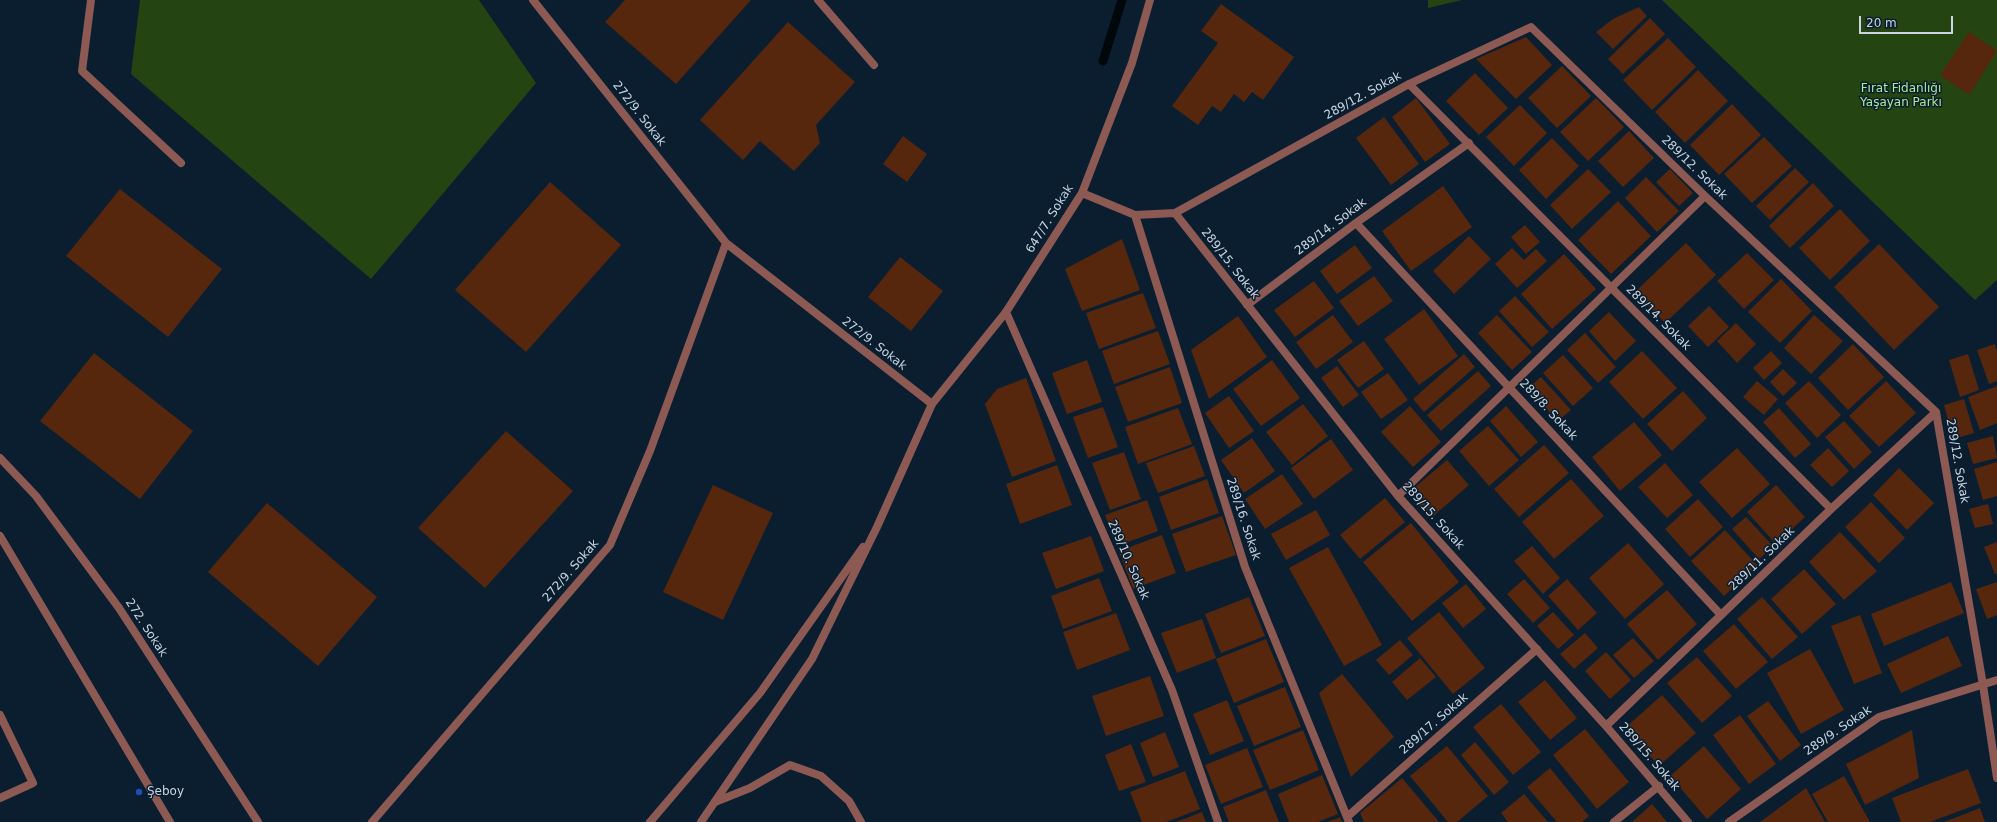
<!DOCTYPE html>
<meta charset="utf-8">
<style>
body{margin:0}
#map{position:relative;width:1997px;height:822px;overflow:hidden;background:#0a1e30;font-family:"DejaVu Sans",sans-serif}
canvas{display:block}
.scale{position:absolute;left:1859px;top:16px;width:94px;height:18px;box-sizing:border-box;border:2px solid #c9d6e2;border-top:0;padding-left:5px;font-size:12px;line-height:14px;white-space:nowrap;color:#c9d6e2;-webkit-text-stroke:3px #0a1e30;paint-order:stroke}
</style>
<div id="map">
<canvas width="1997" height="822"></canvas>
<div class="scale">20 m</div>
</div>
<script>
const ctx = document.querySelector('canvas').getContext('2d');
ctx.lineJoin = 'round';
function paint(path, color) { ctx.fillStyle = color; ctx.fill(path, 'evenodd'); }
const poly = rows => new Path2D(rows.map(r => 'M' + r).join(''));
function strokePath(path, color, width, dash) { ctx.strokeStyle = color; ctx.lineWidth = width; ctx.lineCap = dash ? 'butt' : 'round'; ctx.setLineDash(dash || []); ctx.stroke(path); }
function label(font, color, halo, rows, align = 'center') {
  ctx.font = font + ' "DejaVu Sans",sans-serif'; ctx.lineWidth = 3; ctx.setLineDash([]); ctx.textBaseline = 'middle'; ctx.strokeStyle = halo; ctx.fillStyle = color; for (const [text, x, y, turn = 0] of rows) {
    ctx.save(); ctx.translate(x, y); ctx.rotate((+turn || 0) * Math.PI / 180); ctx.textAlign = isNaN(turn) ? turn : align; if (halo) ctx.strokeText(text, 0, 0); ctx.fillText(text, 0, 0); ctx.restore();
  }
}
paint(poly([
 [140,0,479,0,536,83,371,279,131,74],
 [1428,0,1462,0,1428,8],
 [1662,0,1997,0,1997,280,1975,300]
]), '#244411');
strokePath(poly([
 [1103,61,1122,0]
]), '#01080b', 9);
paint(poly([
 [625,0,751,0,676,84,605,22],
 [1221,4,1294,57,1263,100,1252,92,1244,102,1234,94,1221,112,1212,106,1198,125,1172,106,1218,43,1201,31],
 [1639,7,1647,16,1613,49,1596,32,1613,19],
 [1650,18,1665,34,1623,74,1608,59],
 [788,22,855,82,816,125,820,143,794,171,760,141,743,160,700,120],
 [1969,32,1997,51,1969,95,1940,75],
 [1526,37,1552,65,1516,99,1476,59],
 [1668,38,1696,67,1652,110,1623,80],
 [1562,66,1591,96,1557,128,1528,98],
 [1698,70,1728,101,1685,143,1655,112],
 [1475,73,1508,108,1479,135,1446,101],
 [1416,98,1450,144,1425,162,1392,117],
 [1596,98,1624,127,1588,161,1560,132],
 [1732,104,1761,135,1719,175,1690,145],
 [1520,105,1547,133,1514,166,1486,137],
 [1384,117,1419,164,1391,185,1356,138],
 [1629,131,1654,158,1623,187,1598,161],
 [903,136,927,154,907,182,883,164],
 [1764,137,1792,166,1752,203,1724,174],
 [1552,138,1579,166,1546,199,1519,170],
 [1795,168,1809,182,1770,220,1756,206],
 [1588,169,1611,192,1572,229,1550,205],
 [1670,169,1693,193,1679,206,1656,182],
 [1646,177,1679,211,1657,232,1625,198],
 [550,182,621,245,526,352,455,290],
 [1813,183,1834,206,1790,248,1769,226],
 [1443,186,1472,227,1411,271,1382,231],
 [120,189,222,269,168,337,66,256],
 [1618,201,1651,236,1611,274,1578,240],
 [1840,209,1870,241,1830,280,1799,248],
 [1525,225,1540,242,1526,254,1511,237],
 [1469,236,1491,259,1454,294,1433,271],
 [1122,239,1140,290,1082,311,1065,269],
 [1686,243,1716,275,1665,323,1635,292],
 [1879,244,1939,307,1894,350,1834,287],
 [1355,245,1372,268,1337,294,1320,271],
 [1512,248,1524,260,1536,249,1547,261,1517,288,1495,264],
 [1747,253,1774,280,1744,309,1717,281],
 [1564,254,1596,289,1552,329,1521,294],
 [900,257,943,291,911,331,868,297],
 [1374,276,1393,301,1358,326,1339,301],
 [1781,279,1812,311,1780,343,1748,312],
 [1314,281,1334,308,1295,337,1274,310],
 [1143,293,1156,328,1099,349,1086,313],
 [1515,296,1549,332,1532,347,1499,311],
 [1709,306,1729,327,1708,347,1688,326],
 [1424,309,1458,356,1419,385,1384,339],
 [1609,312,1636,341,1615,361,1589,331],
 [1333,315,1353,342,1316,369,1296,342],
 [1497,315,1532,352,1512,370,1478,333],
 [1814,315,1843,341,1811,374,1784,348],
 [1238,316,1267,357,1209,399,1191,350],
 [1736,323,1756,344,1737,363,1717,341],
 [1158,331,1170,364,1114,384,1102,351],
 [1585,333,1616,367,1598,383,1567,350],
 [1364,341,1384,369,1358,388,1337,360],
 [1853,344,1884,377,1848,410,1818,378],
 [1995,344,1997,351,1997,381,1989,384,1977,350],
 [1642,351,1677,388,1643,419,1609,382],
 [1771,351,1782,363,1764,380,1753,368],
 [94,353,193,431,140,499,40,421],
 [1464,354,1475,367,1424,412,1413,399],
 [1968,354,1979,390,1960,397,1949,360],
 [1563,355,1593,388,1573,406,1543,373],
 [1087,360,1102,402,1067,414,1052,373],
 [1272,360,1300,398,1261,426,1233,389],
 [1337,366,1359,395,1343,407,1321,378],
 [1170,367,1182,403,1128,422,1115,387],
 [1783,369,1797,383,1783,396,1770,382],
 [1478,371,1491,386,1441,431,1427,415],
 [1388,373,1408,400,1381,419,1361,392],
 [1541,377,1571,410,1558,421,1528,388],
 [1026,378,1056,461,1012,477,985,404,997,389],
 [1757,381,1778,399,1764,415,1743,397],
 [1809,381,1841,415,1817,438,1785,403],
 [1886,381,1916,413,1879,447,1849,416],
 [1997,386,1997,423,1980,430,1968,397],
 [1683,391,1707,418,1672,451,1647,424],
 [1229,396,1254,431,1229,448,1205,413],
 [1964,399,1974,433,1953,439,1944,405],
 [1303,404,1328,436,1292,465,1266,432],
 [1410,406,1441,442,1413,467,1381,432],
 [1506,406,1538,442,1521,457,1490,421],
 [1103,407,1118,447,1088,458,1073,417],
 [1178,408,1192,444,1138,464,1125,427],
 [1779,408,1811,444,1795,458,1763,422],
 [1844,421,1872,452,1854,469,1825,437],
 [1634,422,1662,455,1620,491,1592,457],
 [1488,426,1519,460,1489,486,1459,451],
 [506,431,573,491,485,588,418,528],
 [1993,436,1997,458,1973,464,1967,443],
 [1252,438,1275,471,1244,493,1221,460],
 [1331,439,1353,470,1314,499,1291,468],
 [1544,445,1569,473,1519,517,1494,489],
 [1194,446,1205,476,1158,493,1146,463],
 [1737,448,1770,484,1732,518,1699,482],
 [1828,448,1849,471,1832,487,1810,465],
 [1124,452,1141,499,1110,510,1092,463],
 [1447,460,1469,485,1431,518,1408,493],
 [1997,462,1997,496,1983,500,1974,469],
 [1665,463,1693,495,1667,518,1638,487],
 [1057,465,1072,505,1020,524,1006,484],
 [1899,468,1934,503,1907,530,1873,495],
 [1282,474,1303,504,1265,529,1245,499],
 [1207,479,1219,513,1171,530,1159,497],
 [1571,479,1604,516,1554,559,1522,522],
 [713,485,773,513,723,620,663,592],
 [1776,485,1805,517,1776,544,1747,512],
 [1385,498,1405,522,1360,559,1340,535],
 [1698,499,1723,527,1690,557,1665,529],
 [1147,500,1158,531,1117,546,1105,515],
 [1871,502,1905,538,1879,563,1845,527],
 [267,503,377,597,318,666,208,572],
 [1988,504,1993,524,1975,528,1969,509],
 [1316,510,1330,535,1286,560,1271,534],
 [1222,516,1236,555,1186,572,1172,534],
 [1746,517,1773,546,1759,559,1732,529],
 [1411,523,1459,582,1412,621,1363,562],
 [1725,530,1757,565,1724,596,1691,561],
 [1840,532,1877,571,1844,600,1809,562],
 [1162,535,1176,573,1133,589,1119,551],
 [1091,536,1104,571,1056,589,1042,553],
 [1997,542,1997,573,1995,574,1984,547],
 [1628,543,1664,584,1625,619,1589,578],
 [1532,546,1560,578,1543,594,1514,561],
 [1328,547,1382,645,1344,666,1289,568],
 [1804,569,1836,604,1802,634,1771,599],
 [1099,578,1112,611,1063,629,1051,596],
 [1524,579,1550,608,1533,623,1507,594],
 [1567,579,1597,613,1578,630,1548,596],
 [1951,582,1964,613,1884,646,1871,614],
 [1997,582,1997,615,1987,619,1976,589],
 [1466,584,1486,609,1463,628,1442,603],
 [1667,590,1697,624,1658,660,1627,624],
 [1249,597,1265,636,1221,653,1205,614],
 [1762,597,1798,637,1772,659,1737,619],
 [1439,612,1485,668,1453,694,1407,638],
 [1553,612,1574,635,1558,649,1537,626],
 [1116,613,1130,650,1077,670,1063,632],
 [1860,615,1882,673,1854,684,1831,626],
 [1202,619,1216,658,1177,673,1161,633],
 [1734,624,1768,662,1736,689,1703,651],
 [1585,633,1598,648,1574,669,1560,654],
 [1948,636,1962,666,1901,693,1887,664],
 [1633,638,1654,661,1634,678,1613,655],
 [1266,639,1284,682,1234,703,1216,659],
 [1400,640,1413,655,1389,675,1376,660],
 [1810,649,1844,710,1801,734,1767,673],
 [1606,652,1631,680,1610,699,1585,671],
 [1697,657,1732,696,1702,723,1667,683],
 [1420,658,1436,677,1407,700,1392,682],
 [1342,674,1394,737,1351,777,1319,693],
 [1150,676,1164,716,1106,736,1092,696],
 [1545,680,1577,718,1550,740,1518,702],
 [1285,687,1301,727,1254,746,1237,706],
 [1662,695,1696,733,1659,766,1625,728],
 [1227,700,1244,741,1210,755,1193,714],
 [1768,701,1801,745,1780,761,1747,716],
 [1501,704,1541,752,1513,775,1473,727],
 [1740,715,1776,764,1749,784,1713,735],
 [1585,729,1629,782,1597,809,1553,755],
 [1303,730,1319,770,1270,790,1253,750],
 [1912,730,1919,778,1865,805,1846,764],
 [1165,732,1179,767,1153,777,1140,743],
 [1475,742,1509,782,1494,795,1461,755],
 [1131,744,1146,782,1119,791,1105,755],
 [1447,746,1488,796,1457,822,1448,822,1410,776],
 [1704,746,1741,789,1707,819,1670,776],
 [1247,748,1263,787,1221,804,1205,765],
 [1550,768,1589,816,1582,822,1557,822,1527,787],
 [1968,769,1981,803,1930,822,1901,822,1892,798],
 [1185,771,1200,809,1166,822,1142,822,1130,792],
 [1322,775,1338,814,1318,822,1289,822,1278,794],
 [1844,776,1870,822,1828,822,1812,794],
 [1402,778,1439,822,1364,822,1360,813],
 [1806,788,1825,822,1760,822],
 [1266,790,1279,822,1229,822,1223,807],
 [1524,794,1548,822,1508,822,1501,813],
 [1652,804,1667,822,1632,822],
 [1980,808,1985,822,1944,822],
 [1202,812,1206,822,1176,822],
 [1340,817,1342,822,1327,822]
]), '#56270d');
strokePath(poly([
 [0,715,33,783,0,798],
 [715,802,750,788,790,765,821,776,849,801,861,822]
]), '#8d5953', 8);
strokePath(poly([
 [91,0,82,71,181,163],
 [533,0,726,243,932,404],
 [818,0,874,65],
 [1409,84,1831,509],
 [1082,193,1135,215,1175,213,1409,84,1531,27,1705,196,1936,412,1983,685,1997,778],
 [1175,213,1398,496,1606,726,1688,822],
 [1135,215,1245,567,1349,822],
 [1356,223,1721,615],
 [1247,305,1356,223,1469,143],
 [1006,312,1172,690,1218,822],
 [1398,496,1705,196],
 [1606,726,1831,509,1936,412],
 [1347,817,1537,649],
 [372,822,610,545,650,451,726,243],
 [1614,822,1659,786],
 [1729,822,1879,717,1997,680]
]), '#8d5953', 8);
strokePath(poly([
 [0,458,36,496,119,608,258,822],
 [0,536,170,822],
 [650,822,760,693,863,547],
 [701,822,812,659,877,527,932,404,1006,312,1082,193,1132,63,1150,0]
]), '#8d5953', 8);
for (const [x, y, r, color] of [
 [139,792,4,"#1a4fb4"]
]) { const dot = new Path2D(); dot.arc(x, y, r, 0, 2 * Math.PI); ctx.fillStyle = color; ctx.fill(dot); strokePath(dot, '#0a1e30', 1.5); }
label('12px', '#afe994', '#0a1e30', [
 ["Fırat Fidanlığı",1901,89],
 ["Yaşayan Parkı",1901,103]
]);
label('12px', '#c9d6e2', '#0a1e30', [
 ["289/12. Sokak",1363,96,-29],
 ["272/9. Sokak",639,114,52],
 ["289/12. Sokak",1694,168,44],
 ["647/7. Sokak",1050,219,-58],
 ["289/14. Sokak",1331,227,-37],
 ["289/15. Sokak",1230,264,52],
 ["289/14. Sokak",1658,318,45],
 ["272/9. Sokak",874,344,38],
 ["289/8. Sokak",1548,410,47],
 ["289/12. Sokak",1957,461,80],
 ["289/15. Sokak",1433,516,48],
 ["289/16. Sokak",1243,519,72],
 ["289/11. Sokak",1762,559,-44],
 ["289/10. Sokak",1128,560,66],
 ["272/9. Sokak",571,571,-49],
 ["272. Sokak",146,628,57],
 ["289/17. Sokak",1434,724,-41],
 ["289/9. Sokak",1838,731,-34],
 ["289/15. Sokak",1649,757,49]
]);
label('12px', '#c9d6e2', '#0a1e30', [
 ["Şeboy",147,792]
], 'left');
</script>
